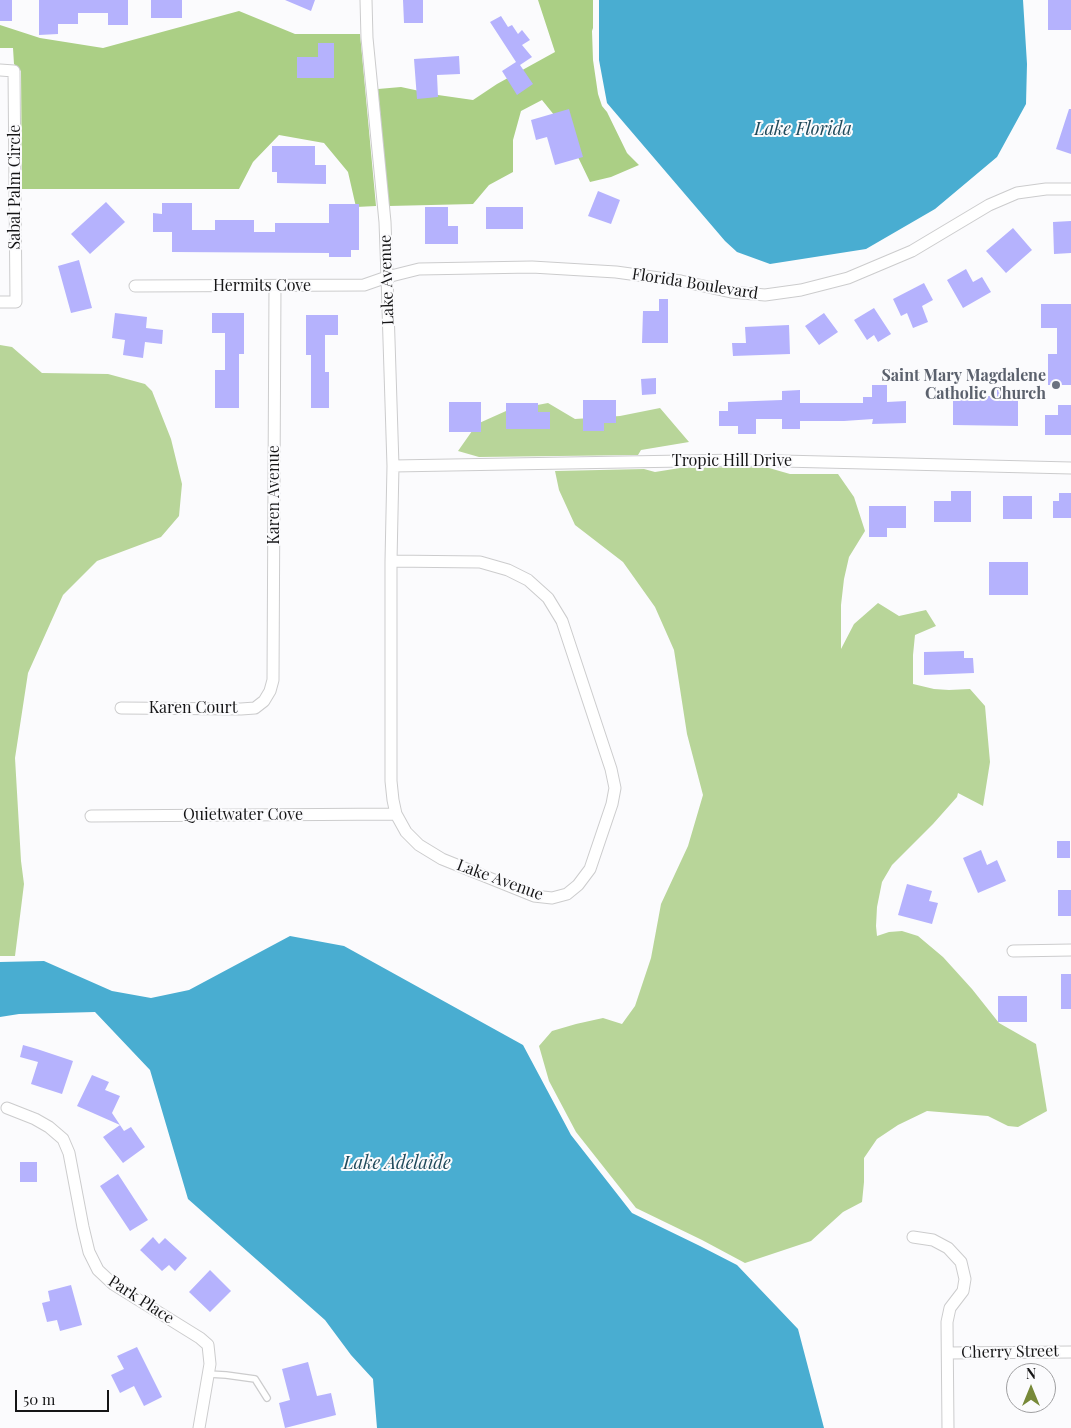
<!DOCTYPE html>
<style>
body{margin:0}
#map{position:relative;width:1071px;height:1428px;overflow:hidden;background:#fbfbfd;font-family:"Playfair Display",serif}
canvas{display:block}
.north{position:absolute;left:1006px;top:1363px;width:50px;height:50px;box-sizing:border-box;background:#fbfbfd;border:1px solid #9f9fa1;border-radius:50%;rotate:0deg;font-size:14px;font-weight:700;line-height:20px;text-align:center;color:#151516}
.north::after{content:'';display:block;margin:auto;width:18px;height:22px;background:#778939;clip-path:polygon(50% 0,100% 100%,50% 72%,0 100%)}
.scale{position:absolute;left:15px;top:1390px;width:94px;height:22px;box-sizing:border-box;border:2px solid #151516;border-top:0;padding-left:6px;font-size:15px;line-height:18px;white-space:nowrap;color:#151516;-webkit-text-stroke:4px #fbfbfd;paint-order:stroke}
</style>
<div id="map">
<canvas width="1071" height="1428"></canvas>
<div class="north">N</div>
<div class="scale">50 m</div>
</div>
<script>
const ctx = document.querySelector('canvas').getContext('2d');
ctx.lineJoin = 'round';
function paint(path, color) { ctx.fillStyle = color; ctx.fill(path, 'evenodd'); }
const poly = rows => new Path2D(rows.map(r => 'M' + r).join(''));
function strokePath(path, color, width, dash) { ctx.strokeStyle = color; ctx.lineWidth = width; ctx.lineCap = dash ? 'butt' : 'round'; ctx.setLineDash(dash || []); ctx.stroke(path); }
function label(font, color, halo, rows, align = 'center') {
  ctx.font = font + ' "Playfair Display",serif'; ctx.lineWidth = 4; ctx.setLineDash([]); ctx.textBaseline = 'middle'; ctx.strokeStyle = halo; ctx.fillStyle = color; for (const [text, x, y, turn = 0] of rows) {
    ctx.save(); ctx.translate(x, y); ctx.rotate((+turn || 0) * Math.PI / 180); ctx.textAlign = isNaN(turn) ? turn : align; if (halo) ctx.strokeText(text, 0, 0); ctx.fillText(text, 0, 0); ctx.restore();
  }
}
paint(poly([
 [0,345,12,347,42,373,108,374,145,384,152,391,171,439,182,484,179,516,161,537,97,561,63,595,28,673,15,758,21,861,24,884,15,956,0,956],
 [548,403,575,419,620,416,660,408,689,442,641,450,638,455,479,457,458,451,477,424,506,411],
 [741,467,769,468,790,474,838,474,854,497,865,531,849,557,844,579,841,605,841,649,854,624,878,603,899,616,926,610,936,626,915,635,913,655,913,684,934,689,949,690,970,689,985,706,990,762,983,806,958,793,957,797,933,824,892,865,882,882,877,907,876,926,877,936,889,932,902,931,918,936,943,957,972,989,999,1023,1036,1044,1047,1111,1018,1127,1008,1126,988,1116,927,1111,898,1125,877,1139,864,1158,864,1182,862,1202,843,1212,811,1241,745,1263,702,1240,636,1208,576,1132,549,1081,539,1046,552,1031,576,1024,603,1018,622,1024,635,1006,651,958,661,904,688,846,703,795,687,734,674,650,655,607,623,562,575,525,559,490,555,471,644,469,655,472,680,468]
]), '#b8d599');
paint(poly([
 [538,0,593,0,593,28,592,31,593,60,598,94,602,106,607,112,627,153,639,165,611,177,590,182,563,126,542,100,521,111,513,140,513,172,489,185,473,204,389,206,378,89,401,87,438,95,473,100,497,84,555,52],
 [239,11,295,34,360,34,376,206,356,207,348,172,324,143,279,135,253,162,239,189,22,189,21,71,14,64,13,48,0,48,0,25,40,38,103,48]
]), '#abcf85');
paint(poly([
 [599,0,1023,0,1027,64,1026,104,997,157,935,209,866,249,770,264,737,252,725,241,607,103,599,60],
 [290,936,344,946,523,1045,571,1135,632,1213,700,1246,737,1265,798,1329,824,1428,377,1428,373,1379,351,1355,325,1320,188,1199,150,1070,95,1012,19,1014,0,1017,0,962,44,961,112,991,151,998,189,990]
]), '#49add1');
paint(poly([
 [0,0,12,0,12,21,0,21],
 [39,0,128,0,128,25,108,25,108,13,78,13,78,24,58,24,58,34,39,35],
 [151,0,182,0,182,18,151,18],
 [285,0,315,0,311,11],
 [403,0,423,0,423,23,404,23],
 [1048,0,1071,0,1071,30,1048,30],
 [501,16,508,27,512,25,518,34,522,30,530,40,522,45,532,57,520,65,533,84,517,95,502,71,516,62,490,22],
 [318,43,334,43,334,78,297,78,297,57,318,57],
 [459,56,460,74,437,75,438,97,417,99,414,59],
 [569,109,583,157,555,165,547,137,536,140,531,120],
 [1069,109,1071,109,1071,154,1056,149],
 [272,146,315,146,315,165,326,165,326,184,277,183,277,172,272,172],
 [598,191,620,200,611,224,588,216],
 [106,202,125,222,90,254,71,234],
 [162,203,192,203,192,230,215,230,215,220,254,220,254,232,275,232,275,223,329,223,329,204,359,204,359,250,351,250,351,257,329,257,329,253,172,252,172,232,153,232,153,213,162,214],
 [425,207,448,207,448,226,458,226,458,244,425,244],
 [486,207,523,207,523,229,486,229],
 [1071,221,1071,253,1054,254,1053,222],
 [1013,228,1032,250,1006,273,986,251],
 [79,260,92,308,71,313,58,266],
 [966,269,973,282,982,277,991,292,963,308,947,280],
 [924,283,933,300,922,306,928,322,913,328,907,313,901,316,893,299],
 [659,299,668,299,668,343,642,343,643,311,659,311],
 [1041,304,1071,304,1071,385,1048,385,1048,354,1057,354,1057,328,1041,328],
 [874,308,891,334,878,342,874,335,867,340,854,320],
 [115,313,147,317,146,328,163,330,162,344,145,342,143,358,123,355,125,340,112,338],
 [212,313,244,313,244,354,239,354,239,408,215,408,215,370,225,370,225,333,212,333],
 [824,313,838,332,819,345,805,326],
 [306,315,338,315,338,335,325,335,325,372,329,372,329,408,311,408,311,355,306,355],
 [789,325,790,354,733,356,732,343,746,343,745,327],
 [656,378,656,394,642,395,641,379],
 [872,385,887,385,887,402,906,401,906,423,872,424,873,419,844,421,800,421,800,429,782,429,782,419,756,419,756,434,738,434,738,426,719,426,719,411,728,411,728,402,782,400,782,391,800,390,800,403,863,403,863,397,872,397],
 [997,390,1018,390,1018,426,953,425,953,396,997,396],
 [583,400,616,400,616,423,604,423,604,431,583,431],
 [449,402,481,402,481,432,449,432],
 [506,403,538,403,538,412,550,412,550,429,506,429],
 [1058,405,1071,405,1071,435,1045,435,1045,415,1058,415],
 [951,491,971,491,971,522,934,522,934,501,951,501],
 [1059,493,1071,493,1071,518,1053,518,1053,501,1059,501],
 [1003,496,1032,496,1032,519,1003,519],
 [869,506,906,506,906,528,887,528,887,537,869,537],
 [989,562,1028,562,1028,595,989,595],
 [964,651,964,658,973,658,974,673,924,675,924,652],
 [1057,841,1070,841,1070,858,1057,858],
 [981,850,987,865,997,860,1006,881,978,893,963,858],
 [907,884,932,891,929,901,938,903,932,924,898,915],
 [1058,890,1071,890,1071,916,1058,916],
 [1061,974,1071,974,1071,1009,1061,1009],
 [998,996,1027,996,1027,1022,998,1022],
 [23,1045,37,1049,73,1061,62,1094,31,1084,38,1062,20,1057],
 [92,1075,109,1082,105,1090,120,1096,112,1113,124,1131,131,1127,145,1147,123,1163,103,1137,120,1125,77,1106],
 [20,1162,37,1162,37,1182,20,1182],
 [118,1174,148,1220,130,1231,100,1186],
 [153,1237,159,1244,165,1238,187,1258,175,1271,169,1265,162,1271,140,1250],
 [210,1270,231,1291,210,1312,189,1292],
 [71,1285,82,1325,60,1331,57,1320,47,1322,42,1303,50,1301,48,1291],
 [137,1347,162,1397,144,1406,134,1386,120,1393,111,1375,124,1369,117,1356],
 [308,1362,317,1396,331,1393,336,1415,285,1428,279,1403,290,1400,282,1369]
]), '#b5b2fd');
const lane = poly([
 [208,1374,226,1375,255,1379,267,1398]
]);
const street = poly([
 [366,0,367,38,385,222,387,277,393,466,391,561,391,781,393,800,396,814,406,832,419,845,442,859,534,896,552,898,567,894,578,885,590,869,612,804,615,788,611,769,562,621,548,598,528,580,508,570,480,562,391,561],
 [0,70,14,71,16,302,0,302],
 [135,286,364,285,387,277,419,269,532,267,616,272,681,281,731,292,765,295,801,290,848,278,912,251,989,205,1017,193,1046,189,1071,189],
 [393,466,741,460,1071,468],
 [121,708,241,709,255,708,264,701,270,691,273,680,275,286],
 [91,816,396,814],
 [1013,951,1071,950],
 [7,1108,35,1119,49,1127,63,1139,69,1153,83,1227,89,1252,98,1270,113,1284,200,1338,208,1345,210,1364,199,1428],
 [913,1237,933,1240,948,1248,961,1262,965,1279,963,1291,950,1308,947,1322,948,1428],
 [948,1353,1071,1352]
]);
strokePath(lane, '#cccccd', 8);
strokePath(street, '#cccccd', 13);
strokePath(lane, '#fff', 5.5);
strokePath(street, '#fff', 11);
for (const [x, y, r, color] of [
 [1056,385,5,"#6b7280"]
]) { const dot = new Path2D(); dot.arc(x, y, r, 0, 2 * Math.PI); ctx.fillStyle = color; ctx.fill(dot); strokePath(dot, '#fbfbfd', 2); }
label('16px', '#151516', '#fbfbfd', [
 ["Sabal Palm Circle",15,187,-90],
 ["Lake Avenue",387,280,-92],
 ["Florida Boulevard",695,284,9],
 ["Hermits Cove",262,286],
 ["Tropic Hill Drive",732,461],
 ["Karen Avenue",274,495,-90],
 ["Karen Court",193,708],
 ["Quietwater Cove",243,815],
 ["Lake Avenue",500,880,20],
 ["Park Place",141,1300,33],
 ["Cherry Street",1010,1352,-1]
]);
label('bold 16px', '#5b616d', '#fbfbfd', [
 ["Saint Mary Magdalene",1046,376],
 ["Catholic Church",1046,394]
], 'right');
label('italic 18px', '#204a5b', '#fbfbfd', [
 ["Lake Florida",803,129],
 ["Lake Adelaide",397,1163]
]);
</script>
